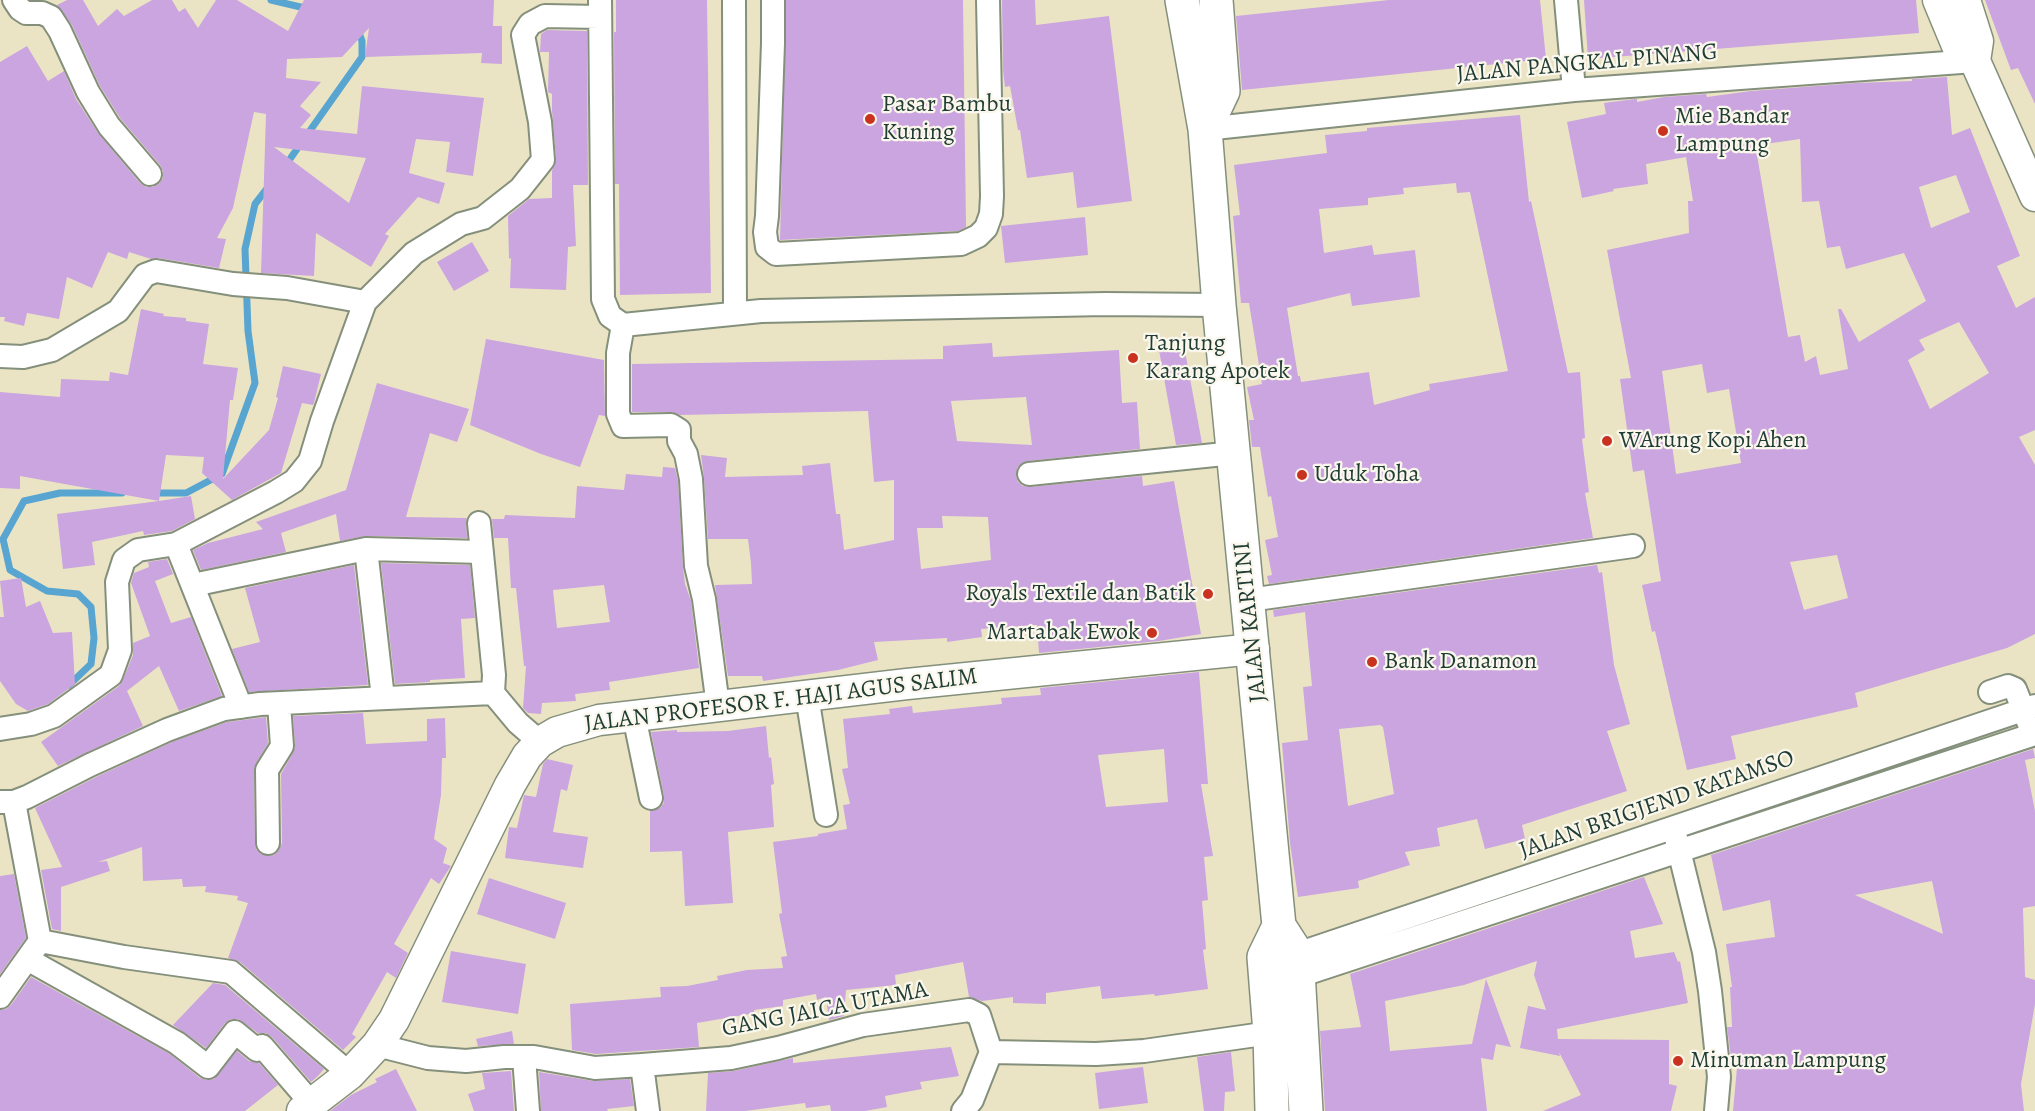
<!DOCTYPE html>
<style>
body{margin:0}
canvas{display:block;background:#eae4c4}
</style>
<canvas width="2035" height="1111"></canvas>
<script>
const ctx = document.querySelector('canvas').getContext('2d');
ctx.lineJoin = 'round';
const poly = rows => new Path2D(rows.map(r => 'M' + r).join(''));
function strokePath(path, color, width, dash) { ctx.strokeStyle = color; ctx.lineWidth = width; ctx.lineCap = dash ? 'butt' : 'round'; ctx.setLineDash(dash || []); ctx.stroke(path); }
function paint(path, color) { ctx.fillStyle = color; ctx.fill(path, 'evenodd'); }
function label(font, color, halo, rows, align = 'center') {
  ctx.font = font + ' Alegreya,serif'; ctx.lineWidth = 4.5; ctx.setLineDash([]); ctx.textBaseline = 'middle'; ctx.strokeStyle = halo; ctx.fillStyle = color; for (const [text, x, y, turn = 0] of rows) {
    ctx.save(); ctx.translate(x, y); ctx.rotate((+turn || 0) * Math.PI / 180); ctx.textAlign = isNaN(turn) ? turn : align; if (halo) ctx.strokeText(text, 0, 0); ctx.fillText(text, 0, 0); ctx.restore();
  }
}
strokePath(poly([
 [271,0,309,9],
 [285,166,362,57,362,41,359,33,355,31],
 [151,493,186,493,222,474,255,383,248,331,245,249,255,204,269,186],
 [69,685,91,664,94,638,91,607,78,594,47,591,10,570,3,539,24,501,60,493,122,493]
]), '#57a5d0', 7);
paint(poly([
 [67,0,83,0,98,26,117,9,124,16,152,0,172,0,179,12,185,8,198,28,216,0,237,0,288,31,304,0,494,0,493,26,502,26,502,64,481,63,482,53,365,57,369,28,342,57,287,59,286,78,321,82,300,106,311,115,300,128,357,134,362,86,484,98,473,176,446,172,450,142,416,139,409,173,445,183,439,204,418,197,385,234,389,236,371,267,316,233,314,276,261,273,266,114,254,112,233,208,217,238,226,239,219,268,158,258,151,259,129,252,127,259,108,252,92,288,67,277,59,319,27,313,24,326,4,321,5,317,0,317,0,62,27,46,48,81,64,71,76,99,98,133,140,183,146,187,153,187,159,184,163,178,163,171,160,165,120,118,100,86,72,25,57,5],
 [274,147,366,158,349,203],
 [616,0,707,0,711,293,620,295,619,184,615,184,614,32,616,32],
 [786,0,963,0,966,227,958,231,780,240],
 [1002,0,1035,0,1036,25,1109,16,1132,201,1077,208,1073,172,1027,178,1020,130,1018,130,1010,86,1005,87,1003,70],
 [1389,0,1540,0,1546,59,1242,90,1236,16],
 [1584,0,1916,0,1919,33,1588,59],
 [1985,0,2035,0,2035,104,2018,68,2011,70],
 [547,30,587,31,588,185,573,185,576,246,568,247,566,290,510,288,511,258,509,259,508,216,529,199,552,198,552,171,556,159,552,111,552,94,548,92,549,52,540,52,541,34],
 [1947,77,1952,135,1970,128,2020,256,1997,266,2016,308,2035,297,2035,430,2019,437,2035,465,2035,634,2007,648,1855,693,1858,707,1731,736,1736,759,1687,770,1655,631,1652,632,1642,585,1661,581,1644,470,1633,472,1620,379,1631,378,1607,250,1689,233,1688,201,1693,201,1686,157,1646,164,1648,184,1613,189,1614,191,1582,198,1567,122,1606,114,1604,103,1635,99,1637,99,1637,102,1664,97,1706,94,1707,97,1751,91,1856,83,1912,81,1912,79],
 [1800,139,1802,202,1819,201,1827,248,1840,246,1846,269,1904,253,1926,301,1859,342,1841,309,1838,309,1848,369,1820,375,1816,356,1805,362,1800,335,1788,337,1756,149,1758,148,1758,145],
 [1956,175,1970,212,1931,228,1919,187],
 [1959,322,1989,373,1930,409,1908,360,1925,350,1919,340],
 [1702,364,1707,393,1729,389,1741,463,1676,474,1662,371],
 [1837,555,1848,598,1804,610,1790,562],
 [1520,115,1529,202,1531,201,1568,373,1580,372,1585,438,1582,439,1589,492,1585,493,1593,538,1269,584,1267,576,1272,575,1265,540,1278,537,1271,496,1268,497,1260,447,1252,447,1249,420,1254,420,1247,387,1262,384,1249,303,1241,303,1233,216,1240,215,1234,165,1327,153,1325,135,1367,131,1367,128],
 [1456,183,1457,193,1470,192,1508,371,1429,384,1430,390,1374,405,1369,372,1301,382,1300,376,1298,376,1287,308,1350,293,1352,306,1420,297,1415,250,1374,255,1372,245,1324,253,1319,209,1368,205,1368,198,1404,194,1403,188],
 [1085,217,1088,255,1005,263,1001,226],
 [472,242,489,271,454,291,437,262],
 [141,309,164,314,163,316,186,318,186,321,209,324,203,364,238,368,233,400,230,400,223,479,269,430,278,398,276,397,283,366,321,374,314,403,313,405,302,403,281,473,232,500,202,473,204,457,166,455,159,501,191,496,195,519,172,531,144,535,143,531,92,542,95,565,63,569,57,514,159,501,20,476,20,489,0,488,0,392,60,397,61,379,109,381,110,372,128,375],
 [486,339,604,360,605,416,599,415,580,467,541,454,470,425],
 [992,343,993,357,1119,350,1122,403,1137,402,1140,449,1028,461,1022,463,1017,468,1016,476,1018,482,1023,486,1030,487,1142,476,1143,486,1174,481,1201,634,1159,641,1039,653,1037,625,981,629,982,637,947,642,947,638,874,642,878,660,838,670,763,681,762,676,728,676,715,585,752,584,751,563,748,539,708,539,704,478,701,455,727,458,725,477,803,475,802,466,830,463,836,514,840,514,844,550,894,540,894,480,874,482,868,411,680,415,671,412,632,412,632,364,943,359,943,346],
 [1026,397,1032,445,957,441,951,401],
 [942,516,988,517,991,560,921,569,917,528,943,528],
 [1184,346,1202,443,1176,445,1159,350],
 [377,383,469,409,457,442,430,433,406,517,466,518,467,538,366,536,340,541,336,514,281,533,286,552,201,570,193,550,208,543,263,529,256,522,346,490],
 [663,467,675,468,678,481,683,567,685,584,691,601,699,668,609,682,610,690,575,694,576,701,542,703,541,714,528,713,523,708,526,666,524,666,516,588,511,588,508,538,494,538,492,519,504,519,505,515,575,518,577,486,624,490,626,474,662,477],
 [604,585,610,622,557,628,553,590],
 [167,559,173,574,155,581,171,623,191,617,222,696,179,711,159,666,127,691,143,726,58,766,41,742,119,686,123,680,133,655,133,643,150,636,131,583,134,573,149,567,148,562],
 [381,563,470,565,475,618,461,619,465,678,430,680,430,682,395,684],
 [354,565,368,685,249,692,232,649,260,642,245,588],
 [1597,565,1599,573,1602,572,1614,665,1630,724,1607,731,1627,791,1522,825,1525,839,1485,849,1477,819,1437,828,1440,846,1405,852,1410,865,1358,881,1359,888,1298,897,1290,843,1282,743,1308,740,1303,687,1312,686,1305,612,1274,617,1273,610],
 [1380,725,1383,727,1394,794,1348,806,1339,729],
 [21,578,26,607,40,601,53,633,72,632,75,684,48,704,28,711,16,704,0,681,0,617,4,617,0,581],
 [1199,672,1208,784,1201,784,1213,856,1204,857,1208,900,1202,901,1206,949,1203,950,1208,989,1155,996,1154,994,1102,999,1100,986,1046,993,1046,1004,1013,1003,1013,997,982,1001,969,997,963,962,895,975,896,985,846,990,844,1016,829,1020,826,997,817,1000,816,994,783,1000,783,1006,754,1010,755,1013,697,1023,699,1047,596,1054,572,1050,570,1004,661,997,660,987,687,986,718,980,717,976,747,970,783,968,781,957,787,956,779,914,782,913,773,842,818,836,818,834,847,829,843,805,850,804,842,769,848,768,843,719,890,714,889,709,912,706,913,713,1002,704,1001,698,1041,695,1040,688],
 [1164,749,1168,802,1106,807,1098,755],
 [363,713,366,744,427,741,427,719,445,718,446,758,442,758,441,795,434,839,447,848,443,863,451,866,439,884,431,878,394,944,408,953,396,978,387,972,352,1034,356,1037,343,1050,240,962,228,958,248,903,237,900,238,896,205,892,206,886,183,887,182,879,143,881,142,847,98,862,107,861,110,871,61,887,61,931,52,929,41,870,62,867,35,808,96,777,172,742,227,722,266,717,268,743,256,763,254,770,255,843,256,849,261,854,268,856,274,855,279,850,282,843,281,774,293,753,295,746,293,716],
 [766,726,769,758,771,757,774,784,771,785,774,827,728,832,733,903,685,906,682,851,650,852,650,811,660,808,664,803,664,796,651,732,677,730,677,732,728,731],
 [2033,749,2035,758,2025,760,2035,811,2035,906,2023,908,2025,977,2035,980,2035,1004,2021,1084,2024,1111,1733,1111,1738,1057,1731,1058,1727,1027,1732,1027,1730,987,1732,987,1726,944,1775,937,1770,900,1723,911,1711,855],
 [1932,881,1943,934,1855,895],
 [547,759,573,765,567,791,561,789,553,832,588,837,583,868,505,858,509,827,517,828,524,795,536,797,543,764],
 [14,874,26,938,0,974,0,876],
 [1644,877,1663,924,1630,931,1635,958,1674,952,1678,962,1680,961,1688,1003,1557,1029,1558,1039,1669,1040,1669,1084,1677,1086,1671,1111,1543,1111,1581,1095,1559,1052,1560,1056,1520,1048,1528,1006,1546,1010,1534,975,1537,961,1464,985,1385,1001,1390,1051,1472,1044,1486,979,1511,1047,1496,1044,1493,1060,1481,1058,1487,1111,1325,1111,1320,1031,1361,1027,1350,974],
 [489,878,566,903,555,939,477,914],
 [451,951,526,964,518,1014,442,1002],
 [31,977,170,1054,200,1078,207,1080,214,1079,237,1051,249,1061,259,1063,278,1085,245,1111,0,1111,0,1010,6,1009,11,1005],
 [213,983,225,985,324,1069,318,1076,311,1082,272,1037,266,1033,258,1033,238,1019,231,1019,225,1023,206,1048,173,1025],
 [512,1031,514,1044,478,1046,476,1039],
 [951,1047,959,1076,920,1082,922,1089,885,1096,887,1107,865,1111,831,1111,830,1105,806,1108,805,1103,745,1111,706,1111,708,1073,734,1071,793,1058,793,1063],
 [1231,1052,1235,1091,1225,1092,1224,1111,1204,1111,1197,1057],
 [1143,1067,1148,1103,1099,1109,1095,1073],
 [396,1069,417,1111,330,1111,351,1095,377,1082,375,1079],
 [511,1071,514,1111,474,1111,468,1094,485,1089,482,1073],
 [539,1072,593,1081,630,1079,634,1106,607,1109,608,1111,541,1111]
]), '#cba5e0');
const minor = poly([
 [14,0,20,9,26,13,42,13,51,17,60,31,88,92,109,126,150,174],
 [600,0,603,299,610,316,623,325,761,311,1105,304,1219,305],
 [734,0,735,312],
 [773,0,773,43,767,216,765,232,767,247,776,254,961,244,978,236,986,228,991,214,992,196,988,0],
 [1566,0,1574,90],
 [1205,129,1574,90,1975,61],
 [623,325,618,353,618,414,623,426,671,425,679,430,679,441,686,454,691,479,696,566,704,599,718,706],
 [0,356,23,357,52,350,118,311,145,275,156,271,233,284,287,288,365,302],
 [1029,474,1234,453],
 [479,523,494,675,493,693,518,723,540,742],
 [176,544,241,707],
 [366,549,383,698],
 [193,585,366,549,482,552],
 [1249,600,1633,546],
 [1990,692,2008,686,2015,689,2029,724],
 [807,696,826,815],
 [634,716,651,798],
 [0,729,31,724,54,716,111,675,120,650,117,582,124,560,138,550,176,544,276,492,294,481,310,461,322,421,365,302,414,253,461,224,483,218,520,189,543,160,540,122,523,35,530,24,545,16,600,17],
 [0,802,14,802,27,797,90,765,167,730,224,709,260,704,493,693],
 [1676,838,1704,952,1710,991,1719,1077,1716,1111],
 [268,843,267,770,282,746,279,704],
 [40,941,124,957,231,972,350,1074],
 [1297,954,2035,706],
 [27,959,177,1043,208,1067,235,1032,257,1050,262,1046,312,1104],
 [1299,976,2035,734],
 [0,997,40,941,14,802],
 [377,1045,428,1058,466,1061,504,1057,534,1057,595,1068,642,1065,731,1058,778,1048,863,1025,969,1010,979,1015,991,1052,972,1100,963,1111],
 [991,1052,1096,1054,1144,1051,1270,1033],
 [524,1057,528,1111],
 [642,1065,648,1111]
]);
const major = poly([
 [1938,0,1958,48,1975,61,2035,196],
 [1965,0,1978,41,1975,61],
 [302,1111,350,1074,377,1045,394,1020,510,785,527,756,540,742,557,732,599,720,634,716,907,684,1254,649]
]);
const highway = poly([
 [1182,0,1205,129,1219,305,1279,926,1264,957,1270,1033,1272,1111],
 [1205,129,1223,91,1216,0],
 [1279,926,1297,954,1306,1111]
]);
strokePath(minor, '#84907c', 26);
strokePath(major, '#84907c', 33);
strokePath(highway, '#84907c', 36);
strokePath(minor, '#fff', 22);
strokePath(major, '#fff', 30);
strokePath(highway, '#fff', 33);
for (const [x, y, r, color] of [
 [870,119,6,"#c8321e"],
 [1663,131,6,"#c8321e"],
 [1133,358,6,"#c8321e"],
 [1607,441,6,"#c8321e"],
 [1302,475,6,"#c8321e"],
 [1208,594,6,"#c8321e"],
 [1152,633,6,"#c8321e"],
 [1372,662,6,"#c8321e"],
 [1678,1061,6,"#c8321e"]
]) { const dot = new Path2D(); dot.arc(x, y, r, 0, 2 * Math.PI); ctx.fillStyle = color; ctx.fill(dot); strokePath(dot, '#fbf7ec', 2); }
label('24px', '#1f3d34', '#fbf7ec', [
 ["JALAN PANGKAL PINANG",1587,64,-5],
 ["JALAN KARTINI",1251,622,-96],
 ["JALAN PROFESOR F. HAJI AGUS SALIM",781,701,-7],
 ["JALAN BRIGJEND KATAMSO",1657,805,-19],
 ["GANG JAICA UTAMA",825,1010,-11]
]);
label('24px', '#1f3d34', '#fbf7ec', [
 ["Pasar Bambu",882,105],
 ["Kuning",882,133],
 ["Mie Bandar",1675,117],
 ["Lampung",1675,145],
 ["Tanjung",1145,344],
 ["Karang Apotek",1145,372],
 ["WArung Kopi Ahen",1619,441],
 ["Uduk Toha",1314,475],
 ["Royals Textile dan Batik",1196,594,"right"],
 ["Martabak Ewok",1140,633,"right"],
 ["Bank Danamon",1384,662],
 ["Minuman Lampung",1690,1061]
], 'left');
</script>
